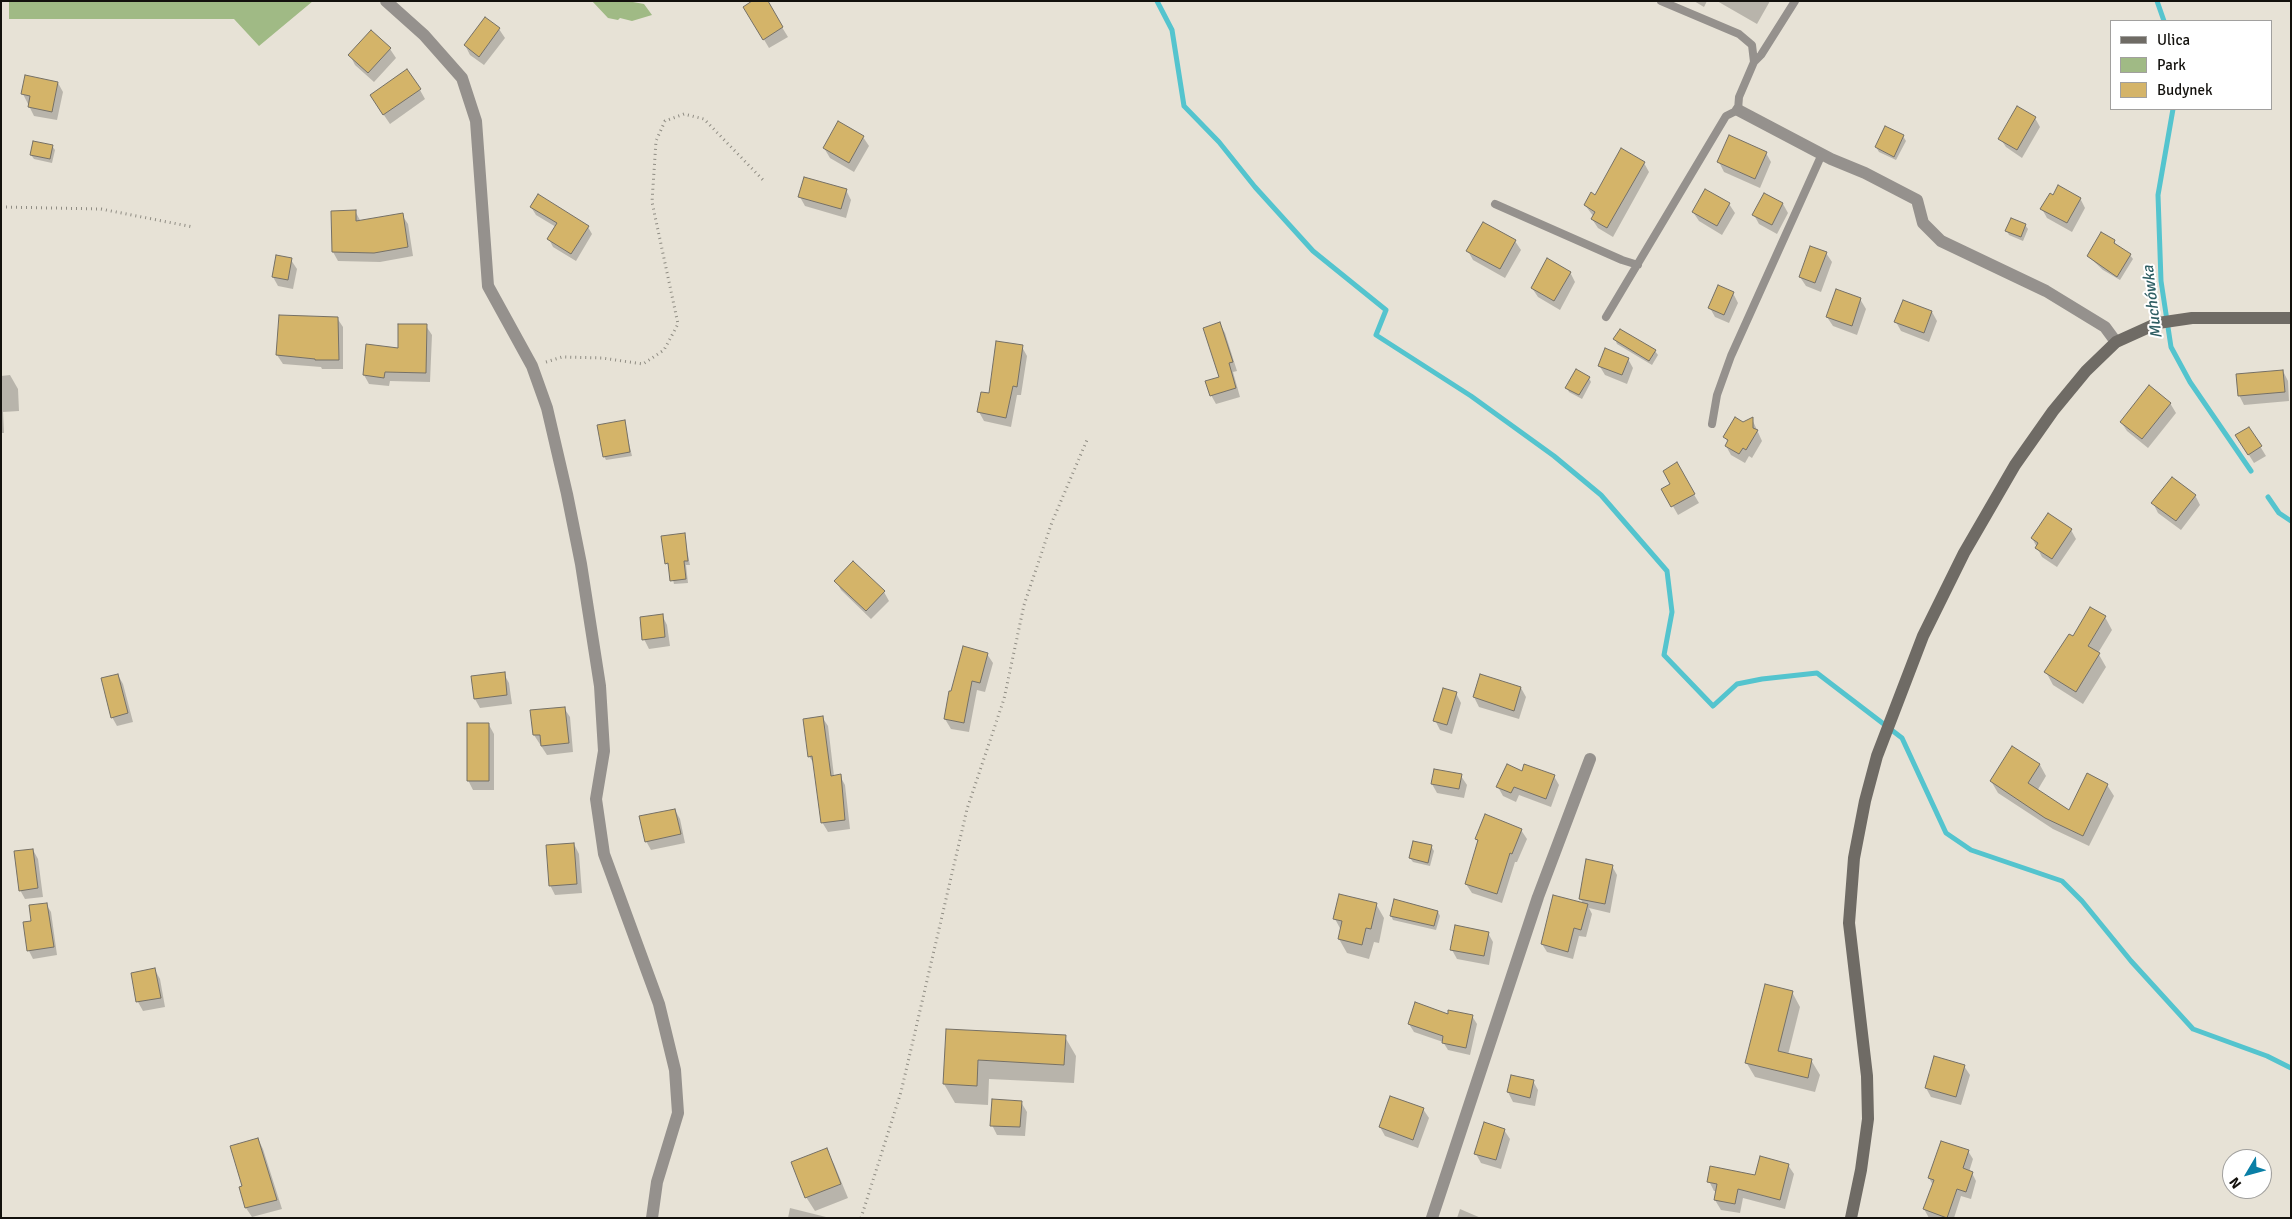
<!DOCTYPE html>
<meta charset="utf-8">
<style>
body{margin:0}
#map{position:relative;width:2292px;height:1219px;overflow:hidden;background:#e7e2d6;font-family:Signika,sans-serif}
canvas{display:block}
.frame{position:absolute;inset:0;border:2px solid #13110d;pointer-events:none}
.legend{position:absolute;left:2110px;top:20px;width:162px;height:90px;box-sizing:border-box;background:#fff;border:1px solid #a1a09e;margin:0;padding:6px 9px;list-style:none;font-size:15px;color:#13110d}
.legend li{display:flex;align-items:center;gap:10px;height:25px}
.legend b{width:25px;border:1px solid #a1a09e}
.north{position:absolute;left:2222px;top:1149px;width:50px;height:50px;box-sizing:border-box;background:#fff;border:1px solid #a1a09e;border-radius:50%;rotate:233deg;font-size:14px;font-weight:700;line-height:20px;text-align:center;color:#13110d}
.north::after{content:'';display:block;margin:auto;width:18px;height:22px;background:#0a7fa6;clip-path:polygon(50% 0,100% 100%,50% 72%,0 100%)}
</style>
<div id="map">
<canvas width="2292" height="1219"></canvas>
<div class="frame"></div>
<ul class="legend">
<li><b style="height:6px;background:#6f6b65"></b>Ulica</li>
<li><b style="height:14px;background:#a0ba85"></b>Park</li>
<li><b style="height:14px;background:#d4b469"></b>Budynek</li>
</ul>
<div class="north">N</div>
</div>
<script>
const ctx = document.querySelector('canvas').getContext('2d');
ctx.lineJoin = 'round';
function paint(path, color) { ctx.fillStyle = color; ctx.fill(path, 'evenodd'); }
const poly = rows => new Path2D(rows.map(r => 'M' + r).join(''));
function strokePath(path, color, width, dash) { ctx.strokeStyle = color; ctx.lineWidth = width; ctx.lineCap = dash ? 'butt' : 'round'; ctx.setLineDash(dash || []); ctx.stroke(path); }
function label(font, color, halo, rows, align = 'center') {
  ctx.font = font + ' Signika,sans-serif'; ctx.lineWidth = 4; ctx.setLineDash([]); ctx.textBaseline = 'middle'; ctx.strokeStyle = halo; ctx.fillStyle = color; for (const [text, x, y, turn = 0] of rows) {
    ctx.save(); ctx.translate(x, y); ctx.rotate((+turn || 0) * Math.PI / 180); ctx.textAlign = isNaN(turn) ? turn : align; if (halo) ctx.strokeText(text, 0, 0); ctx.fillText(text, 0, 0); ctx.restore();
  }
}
paint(poly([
 [9,1,313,1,259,46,234,19,9,19],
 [592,1,633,2,644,4,652,15,632,21,620,18,618,20,608,18]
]), '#a0ba85');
paint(poly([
 [766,1,788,37,769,48,750,16],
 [1694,1,1707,1,1704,7],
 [1717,1,1770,1,1757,24],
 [485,19,499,29,505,38,484,65,470,55,465,45],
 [390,49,396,58,374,82,355,65,350,55],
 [58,83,63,92,57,120,34,116,23,94],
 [420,90,425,99,390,124,377,105],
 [2035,118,2040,127,2022,158,2006,147,2000,138],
 [1903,136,1906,141,1896,160,1879,152,1876,147],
 [863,137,869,146,854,172,830,158,824,148],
 [52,146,55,150,52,163,34,159,31,155],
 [1766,153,1771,162,1760,188,1724,172,1719,162],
 [1644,163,1649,172,1613,237,1598,228,1592,219,1594,217,1585,205],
 [846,190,851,200,846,218,805,206,800,197],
 [2054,197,2080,198,2085,208,2072,232,2047,218,2042,209],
 [1729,204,1735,213,1722,235,1699,221,1693,212],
 [1783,204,1788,213,1777,234,1759,224,1754,215],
 [531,207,588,227,592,234,576,261,553,247,549,239,556,227,536,215],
 [355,211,361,222,402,215,408,224,413,256,380,262,338,261,333,252],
 [2025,225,2028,229,2023,241,2009,235,2007,231],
 [1515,241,1521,250,1505,278,1473,260,1468,251],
 [2114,241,2116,246,2130,255,2133,259,2120,280,2103,270,2088,256],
 [1826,253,1832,262,1821,292,1806,286,1800,277],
 [291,260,297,269,293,289,278,286,273,277],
 [1570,272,1575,282,1560,310,1538,297,1532,288],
 [1733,293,1738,303,1729,323,1715,317,1710,308],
 [1860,299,1866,309,1857,335,1833,326,1827,317],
 [1904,301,1932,312,1937,321,1929,342,1901,331,1896,322],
 [337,318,343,327,343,369,322,369,321,367,283,364,277,355],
 [1220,324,1225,333,1237,371,1233,372,1240,397,1216,404,1211,395,1220,378],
 [426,326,432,335,430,382,390,381,389,386,369,384,364,375,399,349],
 [1615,339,1655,351,1658,355,1652,365,1617,344],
 [1022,347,1027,356,1021,395,1017,395,1011,427,984,421,979,412],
 [1628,359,1633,368,1627,384,1605,375,1599,365],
 [2283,371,2288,381,2289,401,2244,405,2239,395],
 [10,375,18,389,19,411,3,412,4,433,1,433,1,376],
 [1589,378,1591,382,1582,399,1569,392,1567,388],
 [2170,403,2176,413,2148,448,2127,431,2121,422],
 [1752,419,1762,441,1752,458,1749,456,1745,463,1731,455,1726,446,1728,443,1725,437],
 [624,422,632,456,606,460,604,456],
 [2249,428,2266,456,2254,463,2237,436],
 [1676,464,1699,503,1678,515,1663,489,1672,484],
 [2195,495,2200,505,2181,530,2158,513,2153,503],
 [2071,530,2076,539,2057,567,2042,557,2032,538],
 [684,535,690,565,686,565,688,583,674,584,670,567,666,563],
 [836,581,884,592,889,601,871,619,841,590],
 [662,615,667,625,670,646,649,649,644,639],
 [2105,617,2112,630,2098,653,2106,667,2083,704,2053,685,2046,672,2073,638],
 [987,654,993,663,985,692,977,690,969,732,951,729,945,719],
 [504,674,509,683,512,704,480,708,475,699],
 [118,675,123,684,133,722,117,726,112,717],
 [1521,688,1526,697,1519,719,1479,707,1474,697],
 [1456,693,1461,703,1452,734,1440,730,1435,720],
 [564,708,570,717,573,752,547,755,534,735,532,711],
 [822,717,828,726,834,776,840,776,845,785,850,829,828,832,822,822,814,764,809,756],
 [489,725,494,734,494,790,473,790,468,780],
 [2040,765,2046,776,2037,791,2069,812,2107,785,2114,796,2089,846,2053,829,1998,793,1991,781],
 [1522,773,1554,776,1559,785,1551,807,1519,795,1516,802,1503,796,1498,787],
 [1461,776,1467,785,1464,798,1437,793,1432,784],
 [675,810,680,819,685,843,651,850,646,841],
 [1521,830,1527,839,1517,862,1515,862,1502,903,1472,893,1466,884,1479,843,1476,839],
 [574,844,579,854,582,893,555,895,550,885],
 [1431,846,1434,851,1430,866,1413,862,1410,858],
 [33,850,38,859,43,897,25,899,20,890],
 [1612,866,1617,875,1610,913,1589,908,1592,914,1586,937,1579,936,1573,959,1547,952,1542,944,1584,905,1580,898],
 [46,904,51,912,57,955,33,959,29,951,24,923,33,922],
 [1376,904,1384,918,1379,943,1374,942,1369,959,1347,953,1339,939,1341,930,1335,919],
 [1438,912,1440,916,1436,930,1393,920,1391,916],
 [1488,933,1493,942,1489,965,1457,959,1452,950],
 [155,970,160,979,165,1007,143,1011,138,1002],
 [1792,992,1800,1007,1788,1055,1811,1060,1820,1075,1815,1092,1755,1077,1746,1062],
 [1449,1015,1472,1016,1477,1024,1470,1055,1448,1050,1443,1042,1414,1032,1409,1024],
 [947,1030,1065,1037,1076,1056,1074,1083,989,1079,988,1105,955,1103,944,1084],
 [1964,1066,1970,1075,1961,1105,1931,1097,1926,1088],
 [1533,1081,1538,1090,1535,1106,1513,1102,1508,1092],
 [1021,1102,1027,1112,1025,1136,997,1135,992,1125],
 [1423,1109,1429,1118,1418,1148,1385,1136,1380,1127],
 [1504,1130,1510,1139,1501,1169,1481,1163,1476,1154],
 [258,1139,263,1149,282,1209,252,1217,246,1208,241,1188,244,1187],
 [826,1150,834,1164,848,1198,815,1211,806,1197],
 [1968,1151,1973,1159,1969,1172,1972,1173,1976,1181,1971,1199,1961,1196,1954,1218,1929,1218,1924,1209,1933,1185,1929,1178],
 [1788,1165,1794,1174,1785,1209,1743,1198,1740,1213,1721,1210,1715,1200,1717,1191,1714,1191,1709,1181,1756,1176],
 [790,1208,830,1218,788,1218],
 [1460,1209,1481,1218,1457,1218]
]), '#0003');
strokePath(poly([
 [1157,1,1172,30,1184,106,1219,142,1255,187,1313,251,1386,310,1376,335,1471,396,1554,456,1601,495,1667,571,1672,612,1664,655,1713,706,1737,684,1762,679,1817,673,1902,738,1946,833,1971,850,2062,881,2082,901,2131,961,2193,1029,2267,1056,2291,1068],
 [2157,1,2164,21],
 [2173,109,2158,195,2161,281,2171,347,2190,382,2251,471],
 [2268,497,2279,513,2291,521]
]), '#54c4ce', 5);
const building = poly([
 [752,1,768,1,783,27,763,40,743,7,752,1],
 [485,17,500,28,479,57,464,45,485,17],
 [371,30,391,48,368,73,348,55,371,30],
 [407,69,421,89,383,115,370,95,407,69],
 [25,75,58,82,52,112,28,107,30,96,21,94,25,75],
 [2017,106,2036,117,2017,150,1998,139,2017,106],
 [838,121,864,136,849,163,823,148,838,121],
 [1885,126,1904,135,1894,157,1875,147,1885,126],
 [1729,135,1767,152,1755,179,1717,162,1729,135],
 [33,141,53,145,50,159,30,155,33,141],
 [1621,148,1645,162,1607,228,1591,219,1595,212,1584,205,1591,192,1595,195,1621,148],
 [804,177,847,189,841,209,798,197,804,177],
 [2058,185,2081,198,2067,223,2040,209,2050,193,2053,195,2058,185],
 [1705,189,1730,203,1717,226,1692,212,1705,189],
 [1764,193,1783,203,1772,225,1752,215,1764,193],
 [538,194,589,226,571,254,547,239,557,223,530,207,538,194],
 [356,210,356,221,403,213,408,247,374,253,332,252,331,211,356,210],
 [2011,218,2026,224,2021,237,2005,231,2011,218],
 [1483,222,1516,240,1500,269,1466,251,1483,222],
 [2101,232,2115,240,2114,243,2131,254,2117,277,2087,256,2101,232],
 [1810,246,1827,252,1815,283,1799,277,1810,246],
 [276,255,292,258,288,280,272,277,276,255],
 [1547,258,1571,272,1554,301,1531,288,1547,258],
 [1718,285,1734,292,1724,315,1708,308,1718,285],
 [1836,289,1861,298,1852,326,1826,317,1836,289],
 [1903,300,1932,311,1924,333,1894,322,1903,300],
 [279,315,338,317,339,360,315,360,315,359,276,355,279,315],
 [1220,322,1233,362,1229,363,1236,388,1210,396,1205,381,1219,377,1203,328,1220,322],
 [398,324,427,324,426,373,385,372,384,378,363,375,366,344,398,348,398,324],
 [1620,329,1656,350,1649,361,1613,339,1620,329],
 [996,341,1023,345,1017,387,1013,386,1006,418,977,412,981,392,989,393,996,341],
 [1605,348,1629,358,1622,375,1598,366,1605,348],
 [1576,369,1590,377,1579,395,1565,388,1576,369],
 [2283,370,2285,392,2238,396,2236,374,2283,370],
 [2149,385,2171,403,2142,439,2120,422,2149,385],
 [1735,417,1743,422,1753,417,1753,428,1758,430,1746,450,1743,448,1739,454,1725,446,1728,440,1723,437,1735,417],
 [625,420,630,452,603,457,597,425,625,420],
 [2249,427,2262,446,2248,455,2235,435,2249,427],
 [1677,462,1695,494,1671,507,1661,489,1670,484,1663,471,1677,462],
 [2172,477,2196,495,2176,521,2151,503,2172,477],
 [2048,513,2072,529,2052,559,2035,548,2038,543,2031,538,2048,513],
 [685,533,688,561,684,561,686,579,670,581,668,563,665,564,661,536,685,533],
 [853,561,885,591,866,611,834,581,853,561],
 [2090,607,2106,616,2088,646,2100,653,2076,692,2044,672,2069,634,2073,636,2090,607],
 [663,614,665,637,642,640,640,617,663,614],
 [963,646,988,653,980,683,972,681,964,723,944,719,949,691,951,691,963,646],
 [505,672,507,695,474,699,471,676,505,672],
 [118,674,128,713,111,718,101,678,118,674],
 [1480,674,1521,687,1514,711,1473,697,1480,674],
 [1443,688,1457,692,1447,725,1433,721,1443,688],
 [565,707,569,743,541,746,540,735,533,735,530,710,565,707],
 [823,716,831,776,841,774,845,820,821,823,812,756,808,757,803,719,823,716],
 [467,723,489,723,489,781,467,781,467,723],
 [2012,746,2040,764,2028,783,2069,810,2087,773,2108,784,2083,836,2045,818,1990,781,2012,746],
 [1507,764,1522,771,1524,764,1555,775,1546,799,1514,787,1511,793,1496,787,1507,764],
 [1434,769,1462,774,1459,789,1431,784,1434,769],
 [675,809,681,834,645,842,639,816,675,809],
 [1485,814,1522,829,1512,854,1510,853,1497,894,1465,884,1478,840,1475,839,1485,814],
 [1413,841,1432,845,1428,863,1409,858,1413,841],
 [574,843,577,884,549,886,546,845,574,843],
 [33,849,38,888,19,891,14,851,33,849],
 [1586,859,1613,865,1605,904,1579,899,1586,859],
 [1339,894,1377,903,1371,929,1366,928,1362,945,1338,939,1342,921,1333,919,1339,894],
 [1553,895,1588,904,1581,930,1574,928,1568,952,1541,944,1553,895],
 [1394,899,1438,911,1434,926,1390,916,1394,899],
 [47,903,54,947,27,951,23,922,31,921,29,905,47,903],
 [1455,925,1489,932,1484,956,1450,950,1455,925],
 [155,968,161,998,136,1002,131,973,155,968],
 [1765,984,1793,991,1778,1051,1812,1059,1808,1078,1745,1063,1765,984],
 [1415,1002,1448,1014,1448,1010,1473,1015,1466,1048,1442,1043,1443,1036,1408,1024,1415,1002],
 [946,1029,1066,1035,1064,1065,978,1060,977,1086,943,1084,946,1029],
 [1934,1056,1965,1065,1956,1097,1925,1088,1934,1056],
 [1511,1075,1534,1080,1530,1098,1507,1092,1511,1075],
 [1390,1096,1424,1108,1413,1140,1379,1127,1390,1096],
 [992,1099,1022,1101,1020,1127,990,1126,992,1099],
 [1484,1122,1505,1129,1496,1160,1474,1154,1484,1122],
 [258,1138,277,1200,245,1208,239,1187,242,1186,230,1146,258,1138],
 [1941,1141,1969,1150,1963,1168,1973,1172,1966,1192,1957,1189,1947,1218,1923,1209,1934,1180,1928,1178,1941,1141],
 [827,1148,841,1184,805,1198,791,1162,827,1148],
 [1760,1156,1789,1164,1780,1200,1738,1189,1735,1204,1714,1200,1717,1184,1707,1182,1710,1166,1755,1175,1760,1156]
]);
paint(building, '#d4b469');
strokePath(building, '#757066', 1);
strokePath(poly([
 [1,207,101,209,193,227],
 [546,362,562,357,602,358,643,364,664,350,678,324,652,202,656,141,665,121,684,114,704,119,765,182],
 [861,1218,901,1092,967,809,1004,699,1024,605,1052,522,1087,440]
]), '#8f8c83', 3, [1, 4]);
strokePath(poly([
 [1754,62,1761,55,1795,1],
 [1495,204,1622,260,1638,265],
 [1606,317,1726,116,1738,110,1739,97,1754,62,1752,45,1739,34,1661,1],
 [1712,424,1717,395,1731,356,1822,154]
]), '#95918d', 8);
strokePath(poly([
 [386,1,424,35,462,78,476,121,488,286,532,366,547,408,567,494,581,564,600,686,604,751,596,799,604,854,659,1004,675,1070,678,1113,657,1182,652,1218],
 [1738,110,1831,159,1865,173,1917,200,1923,223,1941,241,2046,291,2105,327,2116,342],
 [1432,1218,1538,897,1590,759]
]), '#95918d', 12);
strokePath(poly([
 [1851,1218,1861,1170,1868,1119,1867,1076,1849,923,1854,858,1865,801,1877,756,1923,636,1964,553,2015,465,2053,411,2086,371,2116,342,2158,323,2192,318,2291,318]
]), '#6f6b65', 12);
label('italic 16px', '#2d5d62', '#fff', [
 ["Muchówka",2153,302,-97]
]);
</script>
